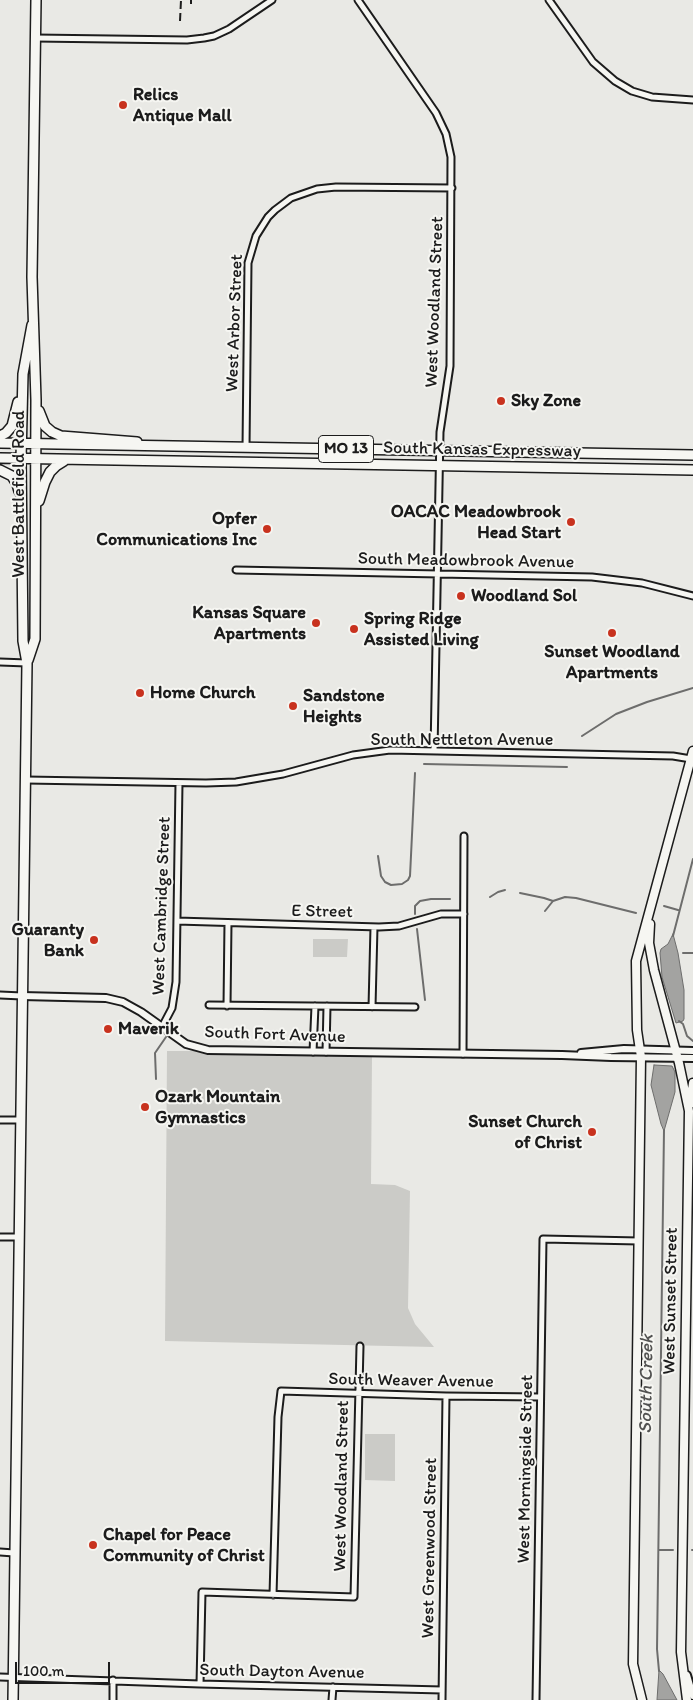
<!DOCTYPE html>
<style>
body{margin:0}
#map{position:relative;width:693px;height:1700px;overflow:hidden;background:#e9e9e5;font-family:Itim,sans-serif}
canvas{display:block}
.scale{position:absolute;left:15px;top:1662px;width:95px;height:22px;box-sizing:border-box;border:2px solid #1c1c1c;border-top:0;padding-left:6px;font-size:15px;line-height:18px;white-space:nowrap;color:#1c1c1c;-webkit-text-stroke:4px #f6f6f2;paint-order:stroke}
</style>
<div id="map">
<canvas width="693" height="1700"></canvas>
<div class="scale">100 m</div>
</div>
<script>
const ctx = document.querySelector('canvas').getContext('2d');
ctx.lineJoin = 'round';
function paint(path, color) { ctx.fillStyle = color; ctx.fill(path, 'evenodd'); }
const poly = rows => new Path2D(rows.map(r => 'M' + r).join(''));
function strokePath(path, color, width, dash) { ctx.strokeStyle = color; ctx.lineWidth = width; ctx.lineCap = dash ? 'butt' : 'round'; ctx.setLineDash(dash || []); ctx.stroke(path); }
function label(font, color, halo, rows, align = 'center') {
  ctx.font = font + ' Itim,sans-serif'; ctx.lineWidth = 4; ctx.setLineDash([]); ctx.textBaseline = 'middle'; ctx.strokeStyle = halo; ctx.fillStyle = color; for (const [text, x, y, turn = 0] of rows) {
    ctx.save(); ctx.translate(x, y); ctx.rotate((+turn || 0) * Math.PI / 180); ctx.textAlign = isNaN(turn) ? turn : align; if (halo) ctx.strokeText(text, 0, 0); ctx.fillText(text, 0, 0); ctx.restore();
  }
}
paint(poly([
 [313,939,348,939,347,957,313,957],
 [167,1051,194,1051,207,1054,220,1055,372,1056,371,1184,395,1185,410,1191,408,1308,415,1324,434,1347,165,1341],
 [365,1434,395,1434,395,1481,365,1480]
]), '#cbcbc7');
const water = poly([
 [673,934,678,953,684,990,684,1019,683,1021,676,1023,662,977,660,953,661,949,668,944,673,934],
 [654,1065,672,1066,675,1072,675,1092,664,1131,661,1124,651,1085,654,1065],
 [659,1670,663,1674,677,1700,657,1700,659,1670]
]);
paint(water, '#a3a3a1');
strokePath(water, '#6d6d6c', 1);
strokePath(poly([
 [582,736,616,714,647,702,693,688],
 [424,764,567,767],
 [378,856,381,876,385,882,391,885,402,884,408,880,410,876,415,773],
 [520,893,544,898,553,901,565,897,576,898,636,913],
 [490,897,498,892,505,890],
 [664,906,678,910],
 [545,911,553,901],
 [415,914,415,906,420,901,431,899,450,899],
 [417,929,425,1000],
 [673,936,693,859],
 [683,953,693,953],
 [679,1021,683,1024,687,1036,693,1041],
 [156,1079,155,1053,166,1037],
 [659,1550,673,1550],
 [692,1550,693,1550],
 [659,1671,657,1649,664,1130]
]), '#6d6d6c', 2);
const minor = poly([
 [358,0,436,113,446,134,451,157,450,366,440,432,434,751],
 [549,0,593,62,615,81,632,91,652,97,693,100],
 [35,38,187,40,204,38,214,36,229,29,272,0],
 [246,448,248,263,256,236,268,217,275,210,291,198,317,189,336,187,452,188],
 [236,570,592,577,642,583,693,596],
 [0,662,27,663],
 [26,780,206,783,236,782,283,774,353,755,390,750,673,756,691,759],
 [177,921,379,927,399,926,441,914,464,914],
 [0,995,22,996],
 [209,1005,415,1007],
 [227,1006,228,923],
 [372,1007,374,927],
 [162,1027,172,1008,176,982,179,783],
 [313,1052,315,1006],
 [326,1052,327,1006],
 [463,1054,464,836],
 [0,1120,21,1120],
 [0,1237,19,1237],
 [0,1552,14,1553],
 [273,1595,278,1417,281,1391,446,1396,540,1397],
 [0,1677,200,1684,442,1690],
 [200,1684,202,1592,354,1597,360,1346],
 [113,1700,113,1680],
 [332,1700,333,1687],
 [442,1700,446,1396],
 [536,1700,543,1239,639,1241]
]);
const tertiary = poly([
 [22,996,106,998,123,1002,141,1012,186,1044,208,1050,562,1055,611,1057,693,1058],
 [581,1053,624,1049,693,1051],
 [687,1675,693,1696]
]);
const secondary = poly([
 [650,924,649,943,654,970,679,1063,689,1111,681,1652,687,1700],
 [690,1104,693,1083],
 [642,1700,633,1664,641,1057,637,1030,636,961,693,751]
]);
const primary = poly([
 [39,411,45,426,52,432,61,436,137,442],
 [0,436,6,433,12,426,18,402],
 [0,443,693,455],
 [0,458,693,470],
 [0,470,12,476,17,484,19,491],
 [39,501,45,482,50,472,56,466,64,461],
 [28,660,35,639,36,400,32,277,36,0],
 [13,1700,27,663,23,641,21,459,23,374,32,325]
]);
strokePath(minor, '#1c1c1c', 9);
strokePath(tertiary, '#1c1c1c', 10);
strokePath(secondary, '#1c1c1c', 11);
strokePath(primary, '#1c1c1c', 12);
strokePath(minor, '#f6f6f2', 5);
strokePath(tertiary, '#f6f6f2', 6);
strokePath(secondary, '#f6f6f2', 8);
strokePath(primary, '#f6f6f2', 9);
strokePath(poly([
 [191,4,191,0],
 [180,21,181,0]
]), '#1c1c1c', 2, [8, 4]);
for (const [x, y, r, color] of [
 [123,105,5,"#c8321e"],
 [501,401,5,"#c8321e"],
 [571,522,5,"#c8321e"],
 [267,529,5,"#c8321e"],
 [461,596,5,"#c8321e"],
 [316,623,5,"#c8321e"],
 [354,629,5,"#c8321e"],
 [612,633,5,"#c8321e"],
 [140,693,5,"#c8321e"],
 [293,706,5,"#c8321e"],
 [94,940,5,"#c8321e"],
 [108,1029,5,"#c8321e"],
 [145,1107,5,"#c8321e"],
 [592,1132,5,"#c8321e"],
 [93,1545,5,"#c8321e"]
]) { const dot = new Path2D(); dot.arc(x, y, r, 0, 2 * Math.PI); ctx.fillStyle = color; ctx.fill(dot); strokePath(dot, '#f6f6f2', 2); }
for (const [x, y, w] of [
 [346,449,55]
]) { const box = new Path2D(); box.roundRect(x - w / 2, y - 13.5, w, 27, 4); ctx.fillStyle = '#f6f6f2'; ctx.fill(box); strokePath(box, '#1c1c1c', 1); }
label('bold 16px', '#1c1c1c', null, [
 ["MO 13",346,449]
]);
label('bold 18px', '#1c1c1c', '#f6f6f2', [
 ["Relics",133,95],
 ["Antique Mall",133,116],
 ["Sky Zone",511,401],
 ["OACAC Meadowbrook",561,512,"right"],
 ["Head Start",561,533,"right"],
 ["Opfer",257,519,"right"],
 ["Communications Inc",257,540,"right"],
 ["Woodland Sol",471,596],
 ["Kansas Square",306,613,"right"],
 ["Apartments",306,634,"right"],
 ["Spring Ridge",364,619],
 ["Assisted Living",364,640],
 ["Sunset Woodland",612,652,"center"],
 ["Apartments",612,673,"center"],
 ["Home Church",150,693],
 ["Sandstone",303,696],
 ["Heights",303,717],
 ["Guaranty",84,930,"right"],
 ["Bank",84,951,"right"],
 ["Maverik",118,1029],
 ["Ozark Mountain",155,1097],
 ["Gymnastics",155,1118],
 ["Sunset Church",582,1122,"right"],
 ["of Christ",582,1143,"right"],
 ["Chapel for Peace",103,1535],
 ["Community of Christ",103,1556]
], 'left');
label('18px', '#1c1c1c', '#f6f6f2', [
 ["West Woodland Street",435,302,-88],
 ["West Arbor Street",235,323,-88],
 ["South Kansas Expressway",482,450,1],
 ["West Battlefield Road",19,494,-90],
 ["South Meadowbrook Avenue",466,561,1],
 ["South Nettleton Avenue",462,740],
 ["West Cambridge Street",162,906,-88],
 ["E Street",322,912,1],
 ["South Fort Avenue",275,1035,2],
 ["West Sunset Street",671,1301,-89],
 ["South Weaver Avenue",411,1381,1],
 ["West Morningside Street",526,1469,-89],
 ["West Woodland Street",342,1486,-89],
 ["West Greenwood Street",430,1548,-89],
 ["South Dayton Avenue",282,1672,1]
]);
label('italic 19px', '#525251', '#f6f6f2', [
 ["South Creek",647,1384,-89]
]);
</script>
